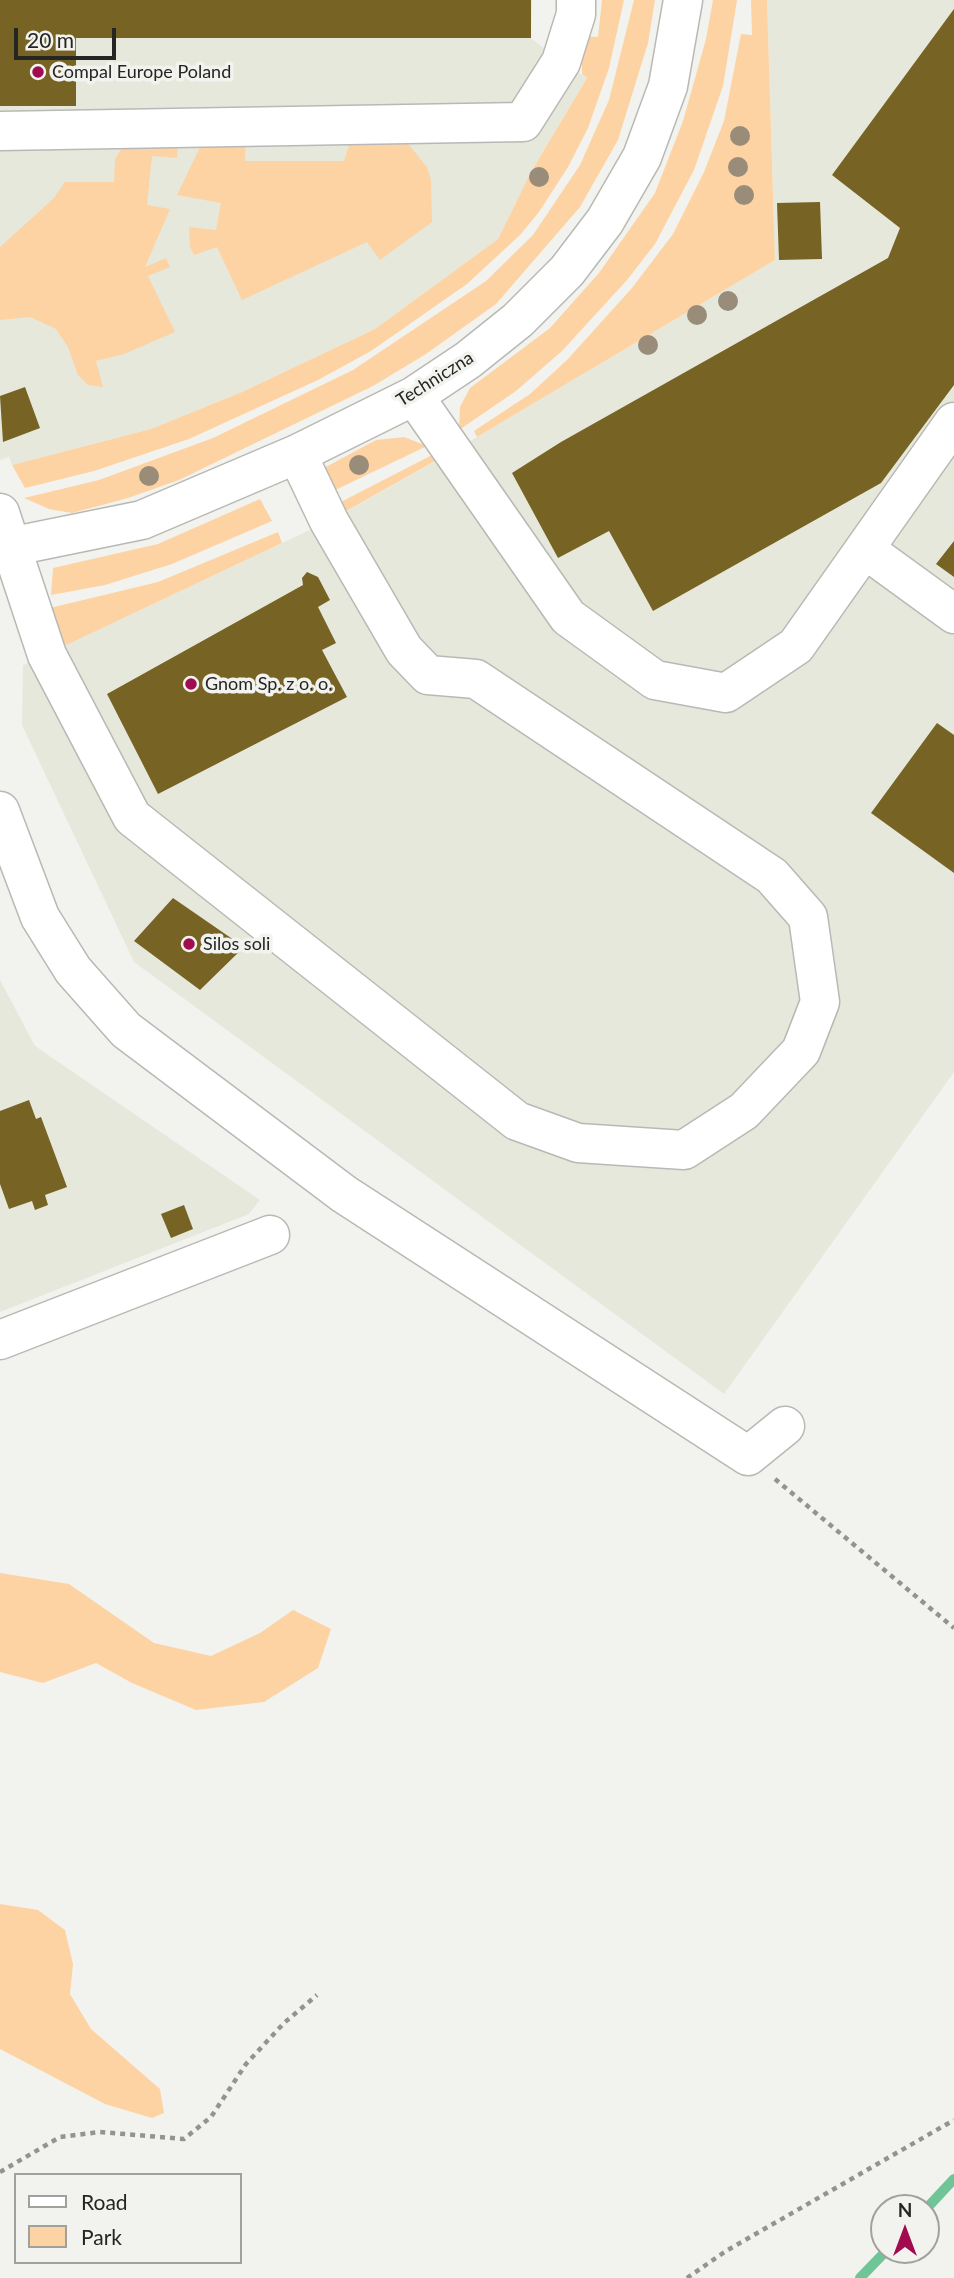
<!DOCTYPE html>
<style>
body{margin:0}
#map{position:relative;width:954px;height:2278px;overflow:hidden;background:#f2f3ee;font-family:Lato,sans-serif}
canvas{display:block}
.legend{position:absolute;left:14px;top:2173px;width:228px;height:91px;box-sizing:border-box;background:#f2f3ee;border:2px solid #a0a19d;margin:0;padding:9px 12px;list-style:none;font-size:21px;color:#252523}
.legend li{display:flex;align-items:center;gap:14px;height:35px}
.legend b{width:35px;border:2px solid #a0a19d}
.north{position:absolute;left:870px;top:2194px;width:70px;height:70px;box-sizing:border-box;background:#f2f3ee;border:2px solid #a0a19d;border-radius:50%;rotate:0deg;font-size:19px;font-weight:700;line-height:28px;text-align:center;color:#252523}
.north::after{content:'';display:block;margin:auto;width:24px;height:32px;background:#a10c50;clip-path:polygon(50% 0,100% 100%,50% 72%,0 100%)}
.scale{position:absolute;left:14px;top:28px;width:102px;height:32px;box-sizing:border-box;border:4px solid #252523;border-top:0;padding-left:9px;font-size:21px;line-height:24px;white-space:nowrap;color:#252523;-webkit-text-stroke:5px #f2f3ee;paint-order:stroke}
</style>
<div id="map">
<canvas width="954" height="2278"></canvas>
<ul class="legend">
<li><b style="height:9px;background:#fff"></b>Road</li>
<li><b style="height:19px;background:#fdd3a4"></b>Park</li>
</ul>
<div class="north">N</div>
<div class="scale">20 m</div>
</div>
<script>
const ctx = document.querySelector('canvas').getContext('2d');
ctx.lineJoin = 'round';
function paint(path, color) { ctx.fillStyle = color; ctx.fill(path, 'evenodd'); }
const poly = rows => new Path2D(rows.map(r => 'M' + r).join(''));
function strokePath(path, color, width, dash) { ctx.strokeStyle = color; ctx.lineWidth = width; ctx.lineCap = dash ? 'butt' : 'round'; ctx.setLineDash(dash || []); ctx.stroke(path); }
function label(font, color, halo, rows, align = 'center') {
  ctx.font = font + ' Lato,sans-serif'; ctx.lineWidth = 7; ctx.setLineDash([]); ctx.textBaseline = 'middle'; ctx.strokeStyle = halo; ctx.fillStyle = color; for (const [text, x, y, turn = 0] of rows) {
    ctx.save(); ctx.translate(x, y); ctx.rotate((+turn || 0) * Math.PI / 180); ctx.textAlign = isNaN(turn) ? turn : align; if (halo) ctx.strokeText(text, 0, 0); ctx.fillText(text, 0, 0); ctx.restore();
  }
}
paint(poly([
 [0,0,532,0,531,38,561,62,587,78,531,172,498,239,375,329,242,392,151,429,12,465,9,457,0,460],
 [767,0,954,0,954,1072,724,1394,134,962,22,725,23,665,329,521,452,452,775,260],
 [0,980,35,1046,260,1200,249,1214,0,1312]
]), '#e6e8db');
paint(poly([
 [602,0,624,0,609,68,588,128,568,167,539,212,520,235,467,284,371,351,318,380,189,439,94,471,25,488,12,465,151,429,242,392,375,329,498,239,531,172,587,78,582,74,581,36,598,37],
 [634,0,655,0,648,43,618,140,580,207,496,304,426,354,373,386,179,480,128,498,72,513,49,509,24,498,99,480,213,438,353,370,486,281,533,235,580,165,609,100],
 [713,0,737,0,723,86,694,170,655,244,627,280,562,351,516,391,459,430,460,407,470,388,550,328,599,273,655,193,683,121,706,39],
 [751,0,767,0,775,260,477,437,474,431,530,394,567,360,632,288,673,234,704,172,724,121,741,34,752,35],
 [352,136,399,140,409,145,427,167,431,181,432,222,380,260,367,242,242,300,217,247,194,255,190,247,189,227,216,230,221,203,177,195,202,143,246,137,245,161,344,161],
 [178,145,177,158,152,156,147,205,170,209,145,267,166,258,170,267,148,276,175,332,124,354,96,361,103,387,88,385,78,375,68,347,56,329,30,317,0,320,0,247,53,199,65,182,114,182,115,159,122,148],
 [404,437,427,446,329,493,324,468,376,440],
 [434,454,437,460,339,515,335,505],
 [260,499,272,521,172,564,105,585,51,595,53,568,158,544],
 [278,532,282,543,62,647,50,608,158,582],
 [0,1573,69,1584,154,1643,211,1656,260,1633,293,1610,331,1629,318,1668,264,1702,196,1710,132,1683,96,1663,43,1683,0,1672],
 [0,1904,38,1910,65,1930,73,1964,70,1994,91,2029,160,2089,164,2113,152,2118,105,2104,0,2049]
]), '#fdd3a4');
strokePath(poly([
 [926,2209,954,2179],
 [860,2278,887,2250]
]), '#6fc597', 10);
paint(poly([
 [0,0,531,0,531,38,76,38,76,106,0,106],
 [954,9,954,385,881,483,653,611,609,531,558,558,512,473,561,442,888,258,900,228,832,175],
 [820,202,822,259,779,260,777,203],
 [25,387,40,428,3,442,0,396],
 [954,541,954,577,936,564],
 [307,572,318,577,330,600,318,607,336,643,322,650,347,697,158,794,107,694,303,585,302,578],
 [937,723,954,735,954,873,871,813],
 [173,898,244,947,200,990,134,941],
 [29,1100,36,1119,41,1117,67,1187,45,1195,48,1205,35,1210,32,1201,9,1209,0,1184,0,1111],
 [184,1205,193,1229,171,1238,161,1214]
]), '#776323');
const minor = poly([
 [0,131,523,122,561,62,576,14,576,0],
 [414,396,568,617,655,680,726,693,796,646,954,422],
 [0,513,47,655,132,817,517,1121,578,1143,684,1150,744,1111,801,1051,820,1002,808,917,772,876,476,679,428,675,404,650,329,521,297,454],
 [0,549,142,520,297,454,414,396,468,360,518,320,567,271,605,221,642,157,668,86,683,0],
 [866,550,954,614],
 [0,811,40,917,73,970,126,1030,344,1194,748,1456,785,1426],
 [0,1340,270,1235]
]);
strokePath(minor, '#b8b9b4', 41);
strokePath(poly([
 [775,1479,954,1628],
 [0,2172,60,2137,100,2132,184,2139,211,2117,246,2064,284,2023,317,1995],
 [687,2278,726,2251,954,2120]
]), '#939490', 4.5, [5, 5]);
strokePath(minor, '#fff', 38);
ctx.fillStyle = '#998d7a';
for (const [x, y] of [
 [740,136],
 [738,167],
 [539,177],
 [744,195],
 [728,301],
 [697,315],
 [648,345],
 [359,465],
 [149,476]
]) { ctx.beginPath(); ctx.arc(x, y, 10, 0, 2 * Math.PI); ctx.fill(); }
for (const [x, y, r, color] of [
 [38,72,7,"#a10c50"],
 [191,684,7,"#a10c50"],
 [189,944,7,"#a10c50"]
]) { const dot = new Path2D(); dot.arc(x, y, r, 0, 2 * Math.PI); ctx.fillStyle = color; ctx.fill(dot); strokePath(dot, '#f2f3ee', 2.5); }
label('18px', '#252523', '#f2f3ee', [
 ["Compal Europe Poland",52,72],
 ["Gnom Sp. z o. o.",205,684],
 ["Silos soli",203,944]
], 'left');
label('18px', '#252523', '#f2f3ee', [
 ["Techniczna",435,379,-32]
]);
</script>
